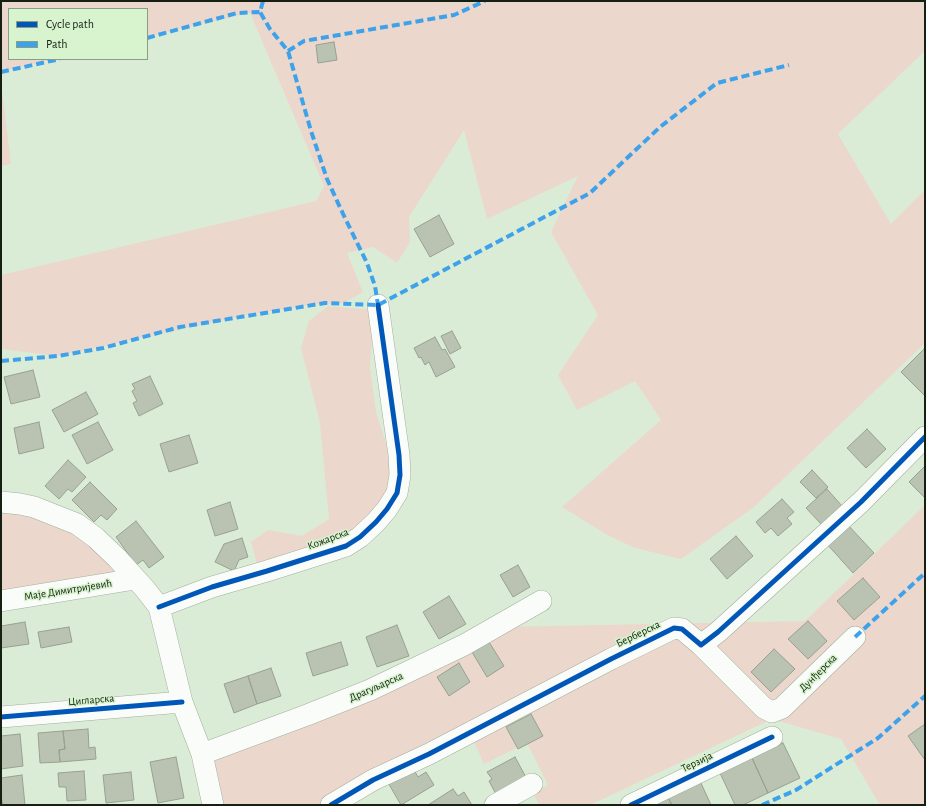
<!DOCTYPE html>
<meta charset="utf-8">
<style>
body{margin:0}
#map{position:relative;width:926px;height:806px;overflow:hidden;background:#dbecd6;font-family:"Alegreya Sans",sans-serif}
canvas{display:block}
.frame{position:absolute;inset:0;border:2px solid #151f12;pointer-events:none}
.legend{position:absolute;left:8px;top:8px;width:140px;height:52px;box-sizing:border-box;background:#d7f4ce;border:1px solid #899f83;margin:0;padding:5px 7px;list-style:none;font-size:12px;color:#151f12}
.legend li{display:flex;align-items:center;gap:8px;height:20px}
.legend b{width:20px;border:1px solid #899f83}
</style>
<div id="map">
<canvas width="926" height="806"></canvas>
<div class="frame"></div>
<ul class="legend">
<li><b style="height:5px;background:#0057b8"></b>Cycle path</li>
<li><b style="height:5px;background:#3da2ea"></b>Path</li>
</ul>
</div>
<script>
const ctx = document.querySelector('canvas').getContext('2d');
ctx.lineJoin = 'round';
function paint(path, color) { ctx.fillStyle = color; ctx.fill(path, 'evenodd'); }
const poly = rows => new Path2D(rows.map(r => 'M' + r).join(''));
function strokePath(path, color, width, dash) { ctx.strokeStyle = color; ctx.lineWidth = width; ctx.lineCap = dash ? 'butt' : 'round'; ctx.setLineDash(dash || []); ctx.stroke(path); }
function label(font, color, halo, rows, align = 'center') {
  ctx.font = font + ' "Alegreya Sans",sans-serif'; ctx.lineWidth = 3; ctx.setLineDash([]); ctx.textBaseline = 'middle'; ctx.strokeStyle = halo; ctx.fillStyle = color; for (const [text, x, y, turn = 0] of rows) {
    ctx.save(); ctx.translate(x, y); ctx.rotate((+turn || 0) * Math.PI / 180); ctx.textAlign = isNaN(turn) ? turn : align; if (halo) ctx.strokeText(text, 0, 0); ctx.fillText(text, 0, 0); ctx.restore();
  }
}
paint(poly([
 [1,1,925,1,925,51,838,134,891,224,925,190,925,343,754,507,681,559,635,548,609,536,562,507,661,420,635,381,577,410,558,375,598,315,551,232,578,176,487,219,464,130,409,217,410,242,397,263,373,247,347,253,363,292,344,303,309,305,242,316,58,356,1,349,1,275,316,201,324,186,250,13,147,37,147,9,9,9,9,59,55,59,1,72],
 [1,81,11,164,1,166],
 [328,306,374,310,370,367,376,412,388,450,391,474,388,492,351,536,259,571,251,542,268,530,302,536,329,519,320,423,301,348,309,321],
 [1,500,58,516,135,579,1,597],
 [925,505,925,805,880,805,841,739,772,719,590,805,539,805,533,793,548,785,527,743,484,764,470,733,331,805,213,805,202,754,497,627,805,621]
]), '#ecd7cd');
const building = poly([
 [334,42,337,60,318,63,316,45,334,42],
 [439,215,454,244,430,257,414,229,439,215],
 [452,331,461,348,450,354,441,336,452,331],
 [435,337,442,350,445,349,455,367,436,377,429,362,425,365,421,357,419,358,414,348,435,337],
 [924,349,925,350,925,396,901,372,924,349],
 [33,370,40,397,11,404,4,377,33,370],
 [150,376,163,404,139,416,133,403,137,401,132,391,135,389,132,384,150,376],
 [86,392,98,414,64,432,52,410,86,392],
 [39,422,44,448,19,454,14,428,39,422],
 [98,422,113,450,87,464,72,435,98,422],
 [867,429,886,449,866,468,847,448,867,429],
 [189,435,198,463,169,472,160,444,189,435],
 [68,460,86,477,72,492,68,489,59,499,45,486,68,460],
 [925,466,925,498,909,482,925,466],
 [812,470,828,487,816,498,800,482,812,470],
 [90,482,117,509,107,520,101,515,94,522,72,500,90,482],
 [827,489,842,506,822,525,806,508,827,489],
 [782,499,794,512,787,518,792,524,778,536,771,528,765,533,756,522,782,499],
 [230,502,238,529,215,536,207,510,230,502],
 [136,521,164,557,149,568,143,560,136,565,116,537,136,521],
 [847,524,874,553,853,573,826,543,847,524],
 [736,536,753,556,727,579,710,559,736,536],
 [242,538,248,557,239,560,234,571,215,562,224,544,242,538],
 [518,565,530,587,513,597,500,575,518,565],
 [863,578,880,597,854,620,837,601,863,578],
 [449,596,466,624,439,639,423,612,449,596],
 [808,621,827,641,808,659,788,639,808,621],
 [25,622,29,644,1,648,1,626,25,622],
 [397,625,409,656,377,667,366,637,397,625],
 [69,627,72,642,41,648,38,632,69,627],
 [341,642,348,665,313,676,306,653,341,642],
 [489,642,504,666,487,677,472,652,489,642],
 [774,649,795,669,771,692,751,672,774,649],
 [459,663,470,682,449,696,437,677,459,663],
 [271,668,281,696,257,704,248,676,271,668],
 [248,676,257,704,234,713,224,684,248,676],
 [531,714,543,736,518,749,506,727,531,714],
 [925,724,925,760,908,736,925,724],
 [88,729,89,748,95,747,96,759,60,762,59,750,65,749,63,731,88,729],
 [63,731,65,749,59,750,60,762,40,763,38,733,63,731],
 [20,734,23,766,1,769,1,736,20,734],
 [783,743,800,778,768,793,752,758,783,743],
 [176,757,184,798,158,803,150,762,176,757],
 [515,757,528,781,498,798,489,781,492,779,487,772,515,757],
 [752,758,768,793,743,805,735,805,720,773,752,758],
 [412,766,418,777,426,772,434,785,401,805,387,781,412,766],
 [84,771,86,800,67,801,66,787,59,787,58,773,84,771],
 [131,772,134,800,106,803,103,775,131,772],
 [22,775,25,805,3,805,1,797,1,778,22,775],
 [700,781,711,805,672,805,667,796,700,781],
 [453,789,458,796,464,792,472,805,428,805,453,789],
 [667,796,672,805,648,805,667,796]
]);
paint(building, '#bac3b2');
strokePath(building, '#98a190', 1);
const minor = poly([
 [1,502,20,504,34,507,77,524,96,538,117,558,145,589,159,607,182,702,202,754,213,805],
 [1,601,135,579],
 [159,607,212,587,267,571,346,546,360,537,376,522,387,509,397,493,400,475,399,455,378,305],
 [701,645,764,708,772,712,782,708,855,637],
 [1,717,182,702],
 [202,754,307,715,370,690,464,645,541,601],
 [331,805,373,780,429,754,611,659,674,628,682,629,701,645,718,632,861,502,925,437],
 [495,805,532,784],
 [631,805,772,737]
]);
strokePath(minor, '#a2ae9e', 22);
strokePath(minor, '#fafcf9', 21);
strokePath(poly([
 [263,1,260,12,270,29,288,51,311,131,327,179,344,216,367,263,375,286,378,305],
 [147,38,237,13,260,12],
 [288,51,304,41,454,15,485,1],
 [1,72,60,59],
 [1,361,58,356,103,348,180,327,325,303,378,305,590,193,660,127,717,83,789,65],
 [855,637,925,573],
 [762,805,796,790,878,738,925,696]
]), '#3da2ea', 4, [8, 4]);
strokePath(poly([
 [159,607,212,587,267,571,346,546,360,537,376,522,387,509,397,493,400,475,399,455,378,305],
 [1,717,182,702],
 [331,805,373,780,429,754,611,659,674,628,682,629,701,645,718,632,861,502,925,437],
 [631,805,772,737]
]), '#0057b8', 5);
label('11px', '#151f12', '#d7f4ce', [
 ["Кожарска",328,539,-21],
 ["Маје Димитријевић",68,590,-9],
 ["Берберска",638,634,-26],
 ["Дунђерска",818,673,-45],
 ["Драгуљарска",376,687,-24],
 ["Цигларска",91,700,-5],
 ["Терзија",697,762,-26]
]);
</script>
